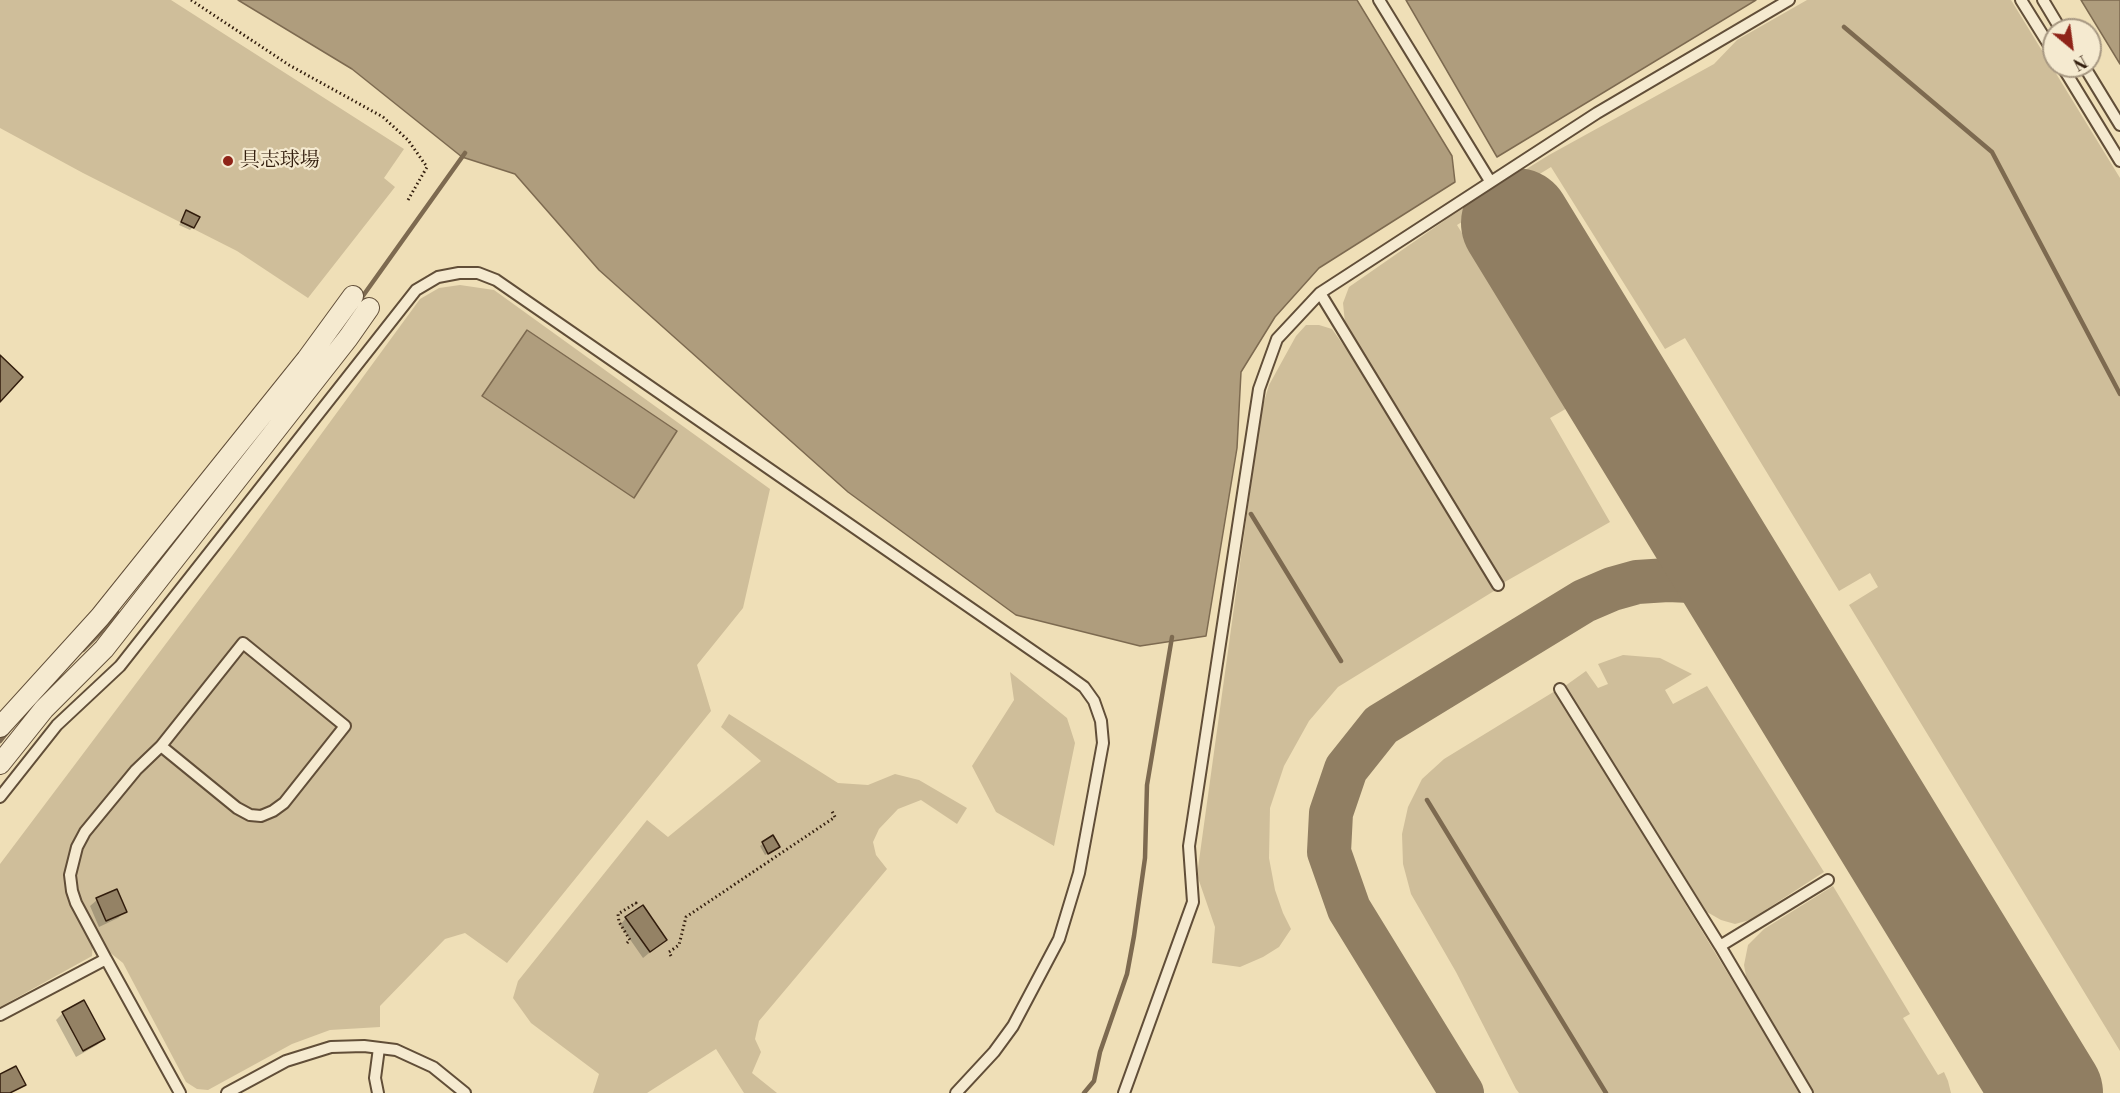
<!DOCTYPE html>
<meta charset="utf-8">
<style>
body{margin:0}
#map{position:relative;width:2120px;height:1093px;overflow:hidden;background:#efdfb7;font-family:"Libre Bodoni",serif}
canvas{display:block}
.north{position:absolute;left:2042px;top:18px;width:60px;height:60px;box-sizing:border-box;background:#f5ead0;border:2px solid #a79882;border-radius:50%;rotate:151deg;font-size:16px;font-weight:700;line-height:24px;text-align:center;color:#321d0d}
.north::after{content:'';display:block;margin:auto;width:21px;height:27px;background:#8f2418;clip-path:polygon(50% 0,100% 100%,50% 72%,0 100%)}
</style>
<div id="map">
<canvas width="2120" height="1093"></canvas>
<div class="north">N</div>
</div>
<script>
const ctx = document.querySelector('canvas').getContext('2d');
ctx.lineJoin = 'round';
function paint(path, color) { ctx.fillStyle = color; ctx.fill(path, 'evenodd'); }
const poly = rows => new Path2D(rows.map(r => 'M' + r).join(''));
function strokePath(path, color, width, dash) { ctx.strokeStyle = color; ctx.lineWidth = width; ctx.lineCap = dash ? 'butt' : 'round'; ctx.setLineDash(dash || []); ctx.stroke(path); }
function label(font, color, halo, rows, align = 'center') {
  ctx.font = font + ' "Libre Bodoni","Noto Serif JP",serif'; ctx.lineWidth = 4.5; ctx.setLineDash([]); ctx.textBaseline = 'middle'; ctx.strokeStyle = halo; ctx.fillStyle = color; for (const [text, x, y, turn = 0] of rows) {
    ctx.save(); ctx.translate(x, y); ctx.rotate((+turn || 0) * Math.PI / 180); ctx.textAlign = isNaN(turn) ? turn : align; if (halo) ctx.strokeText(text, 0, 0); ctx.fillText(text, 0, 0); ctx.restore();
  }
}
paint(poly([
 [0,0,171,0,404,149,384,178,395,187,308,298,237,251,83,173,0,128],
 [1807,0,2011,0,2120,178,2120,1051,1849,605,1878,587,1870,573,1839,591,1685,338,1665,349,1551,167,1457,225,1569,407,1550,418,1610,522,1503,583,1345,323,1343,303,1349,287,1451,216,1549,155,1714,64,1737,40],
 [460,285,494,290,770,489,743,608,697,665,711,711,507,963,465,933,445,939,380,1006,380,1027,330,1030,292,1044,208,1090,197,1089,186,1082,123,963,93,939,92,956,0,1007,0,864,232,556,420,299,439,288],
 [1306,325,1319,325,1332,329,1349,353,1494,591,1338,687,1309,721,1284,766,1270,808,1269,858,1275,890,1283,913,1291,929,1279,947,1263,957,1240,967,1212,963,1215,927,1197,875,1261,412,1269,385,1296,336],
 [1623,655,1660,658,1692,674,1665,690,1673,704,1707,686,1824,872,1750,920,1735,924,1721,920,1707,912,1565,686,1586,671,1598,688,1608,684,1598,664],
 [1010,672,1067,718,1075,743,1054,846,996,812,972,766,1014,700],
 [1555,691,1801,1093,1519,1093,1516,1089,1456,972,1411,894,1403,864,1402,834,1408,807,1422,779,1444,759],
 [729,714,838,783,868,785,895,774,919,780,967,808,957,824,921,800,898,809,879,829,873,842,876,855,887,869,759,1021,755,1039,761,1052,752,1073,777,1093,744,1093,716,1049,647,1093,593,1093,599,1074,531,1023,513,998,518,981,647,820,668,837,761,761,721,727],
 [1833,886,1910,1014,1903,1018,1938,1075,1944,1072,1948,1081,1951,1093,1814,1093,1747,982,1744,965,1748,945,1764,929]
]), '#cfbe9a');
const water = poly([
 [238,0,1357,0,1452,156,1455,182,1319,268,1275,317,1241,372,1237,448,1206,636,1140,646,1016,615,848,492,599,270,515,174,462,157,352,69,238,0],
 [1406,0,1756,0,1497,157,1406,0],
 [2081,0,2120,0,2120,64,2081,0],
 [527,330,677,431,634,498,482,396,527,330]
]);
paint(water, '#af9d7d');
strokePath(water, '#7d6a50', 1.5);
paint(poly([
 [187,212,193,227,190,230,179,225],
 [773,837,775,849,765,855,760,846],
 [116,891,125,911,118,918,99,927,90,906,97,900],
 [626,918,665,940,643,958,620,925],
 [83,1002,103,1039,97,1045,76,1057,56,1020,62,1014]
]), '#0003');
strokePath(poly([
 [1844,27,1992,152,2120,394],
 [360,300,465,153],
 [1251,514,1341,661],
 [83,650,99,634,117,612],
 [0,741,8,731],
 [1427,800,1606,1093],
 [1084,1093,1094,1081,1100,1052,1127,974,1134,936,1145,858,1147,785,1172,637]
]), '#7d6a50', 4.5);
strokePath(poly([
 [2028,1060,2030,1093],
 [1462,1093,1349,909,1329,852,1331,813,1346,769,1381,725,1584,601,1612,589,1637,582,1668,580,1736,583]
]), '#907e62', 44);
strokePath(poly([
 [1516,223,2048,1093]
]), '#907e62', 110);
const building = poly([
 [186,210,200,217,194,228,181,222,186,210],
 [0,355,23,377,0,402,0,355],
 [773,835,780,847,768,854,762,842,773,835],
 [117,889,127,912,106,921,96,898,117,889],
 [643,905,667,940,650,952,625,917,643,905],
 [84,1000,105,1039,83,1051,62,1012,84,1000],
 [16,1066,26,1085,10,1093,0,1093,0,1074,16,1066]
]);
paint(building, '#948265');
strokePath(building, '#321d0d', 1.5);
const lane = poly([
 [1379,0,1490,181],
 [2021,0,2054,53],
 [2043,0,2061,30],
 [2062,66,2120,161],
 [2084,66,2120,125],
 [1320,293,1498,585],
 [1560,689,1720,946,1807,1093],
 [0,797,57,725,120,666,416,290,438,277,459,273,478,273,496,280,1066,674,1084,687,1094,701,1101,721,1103,743,1079,873,1059,939,1013,1026,994,1052,956,1093],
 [1720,946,1828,880],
 [106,959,76,903,72,891,70,875,77,847,85,832,136,770,161,746,243,643,345,726,284,803,273,811,261,816,250,815,237,808,161,746],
 [0,1015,106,959,180,1093],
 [227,1093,286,1061,331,1047,364,1046,396,1050,433,1067,465,1093],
 [378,1093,375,1078,379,1048],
 [1124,1093,1193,902,1189,846,1259,389,1277,339,1320,293,1597,113,1789,0]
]);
const street = poly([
 [0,727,100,617,307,359,353,296],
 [0,764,44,709,104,649,348,338,369,308]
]);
strokePath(lane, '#614e38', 14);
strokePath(street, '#614e38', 22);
strokePath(poly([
 [191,0,289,65,383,117,408,140,427,167,408,200],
 [627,943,630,940,619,922,618,914,636,903,637,906],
 [671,956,669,952,679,945,686,917,835,817,832,811]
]), '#321d0d', 3, [1.5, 3]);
strokePath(lane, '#f5ead0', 10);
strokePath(street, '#f5ead0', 20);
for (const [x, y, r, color] of [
 [228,161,6,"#8f2418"]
]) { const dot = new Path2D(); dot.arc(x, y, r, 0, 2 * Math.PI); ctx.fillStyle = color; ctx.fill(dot); strokePath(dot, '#f5ead0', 2); }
label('20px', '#321d0d', '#f5ead0', [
 ["具志球場",240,161]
], 'left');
</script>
